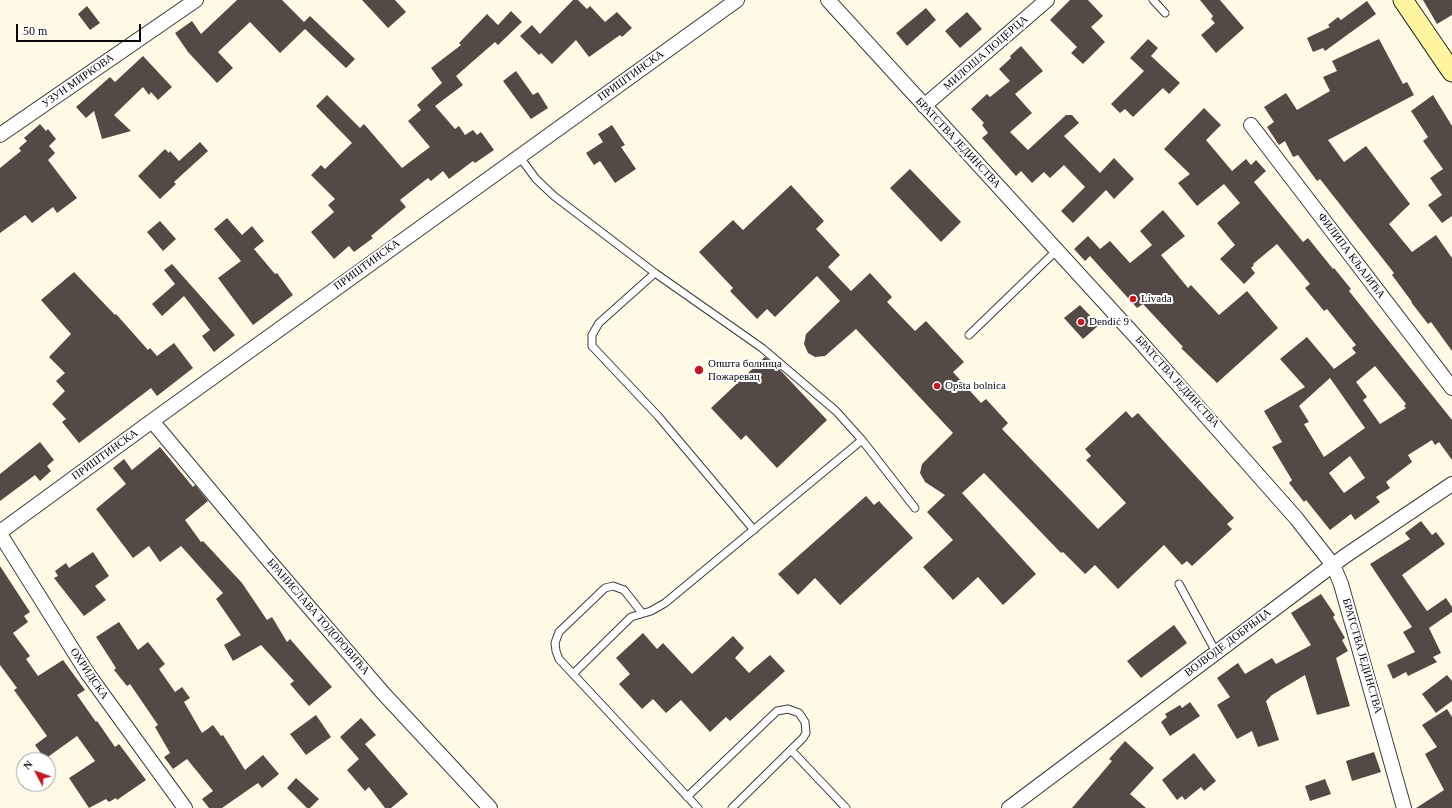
<!DOCTYPE html>
<meta charset="utf-8">
<style>
body{margin:0}
#map{position:relative;width:1452px;height:808px;overflow:hidden;background:#fffae6;font-family:Georgia,serif}
canvas{display:block}
.north{position:absolute;left:16px;top:752px;width:40px;height:40px;box-sizing:border-box;background:#fff;border:1px solid #9d9d9d;border-radius:50%;rotate:311deg;font-size:11px;font-weight:700;line-height:16px;text-align:center;color:#090909}
.north::after{content:'';display:block;margin:auto;width:14px;height:18px;background:#c21820;clip-path:polygon(50% 0,100% 100%,50% 72%,0 100%)}
.scale{position:absolute;left:16px;top:24px;width:125px;height:18px;box-sizing:border-box;border:2px solid #090909;border-top:0;padding-left:5px;font-size:12px;line-height:14px;white-space:nowrap;color:#090909;-webkit-text-stroke:3px #fff;paint-order:stroke}
</style>
<div id="map">
<canvas width="1452" height="808"></canvas>
<div class="north">N</div>
<div class="scale">50 m</div>
</div>
<script>
const ctx = document.querySelector('canvas').getContext('2d');
ctx.lineJoin = 'round';
function paint(path, color) { ctx.fillStyle = color; ctx.fill(path, 'evenodd'); }
const poly = rows => new Path2D(rows.map(r => 'M' + r).join(''));
function strokePath(path, color, width, dash) { ctx.strokeStyle = color; ctx.lineWidth = width; ctx.lineCap = dash ? 'butt' : 'round'; ctx.setLineDash(dash || []); ctx.stroke(path); }
function label(font, color, halo, rows, align = 'center') {
  ctx.font = font + ' Georgia,serif'; ctx.lineWidth = 4; ctx.setLineDash([]); ctx.textBaseline = 'middle'; ctx.strokeStyle = halo; ctx.fillStyle = color; for (const [text, x, y, turn = 0] of rows) {
    ctx.save(); ctx.translate(x, y); ctx.rotate((+turn || 0) * Math.PI / 180); ctx.textAlign = isNaN(turn) ? turn : align; if (halo) ctx.strokeText(text, 0, 0); ctx.fillText(text, 0, 0); ctx.restore();
  }
}
paint(poly([
 [237,0,282,0,304,22,310,16,355,59,346,68,305,29,280,53,250,22,218,52,233,68,217,83,188,52,175,33,192,21,201,34],
 [362,0,395,0,406,12,388,28],
 [573,0,578,0,587,9,590,6,605,22,617,12,632,28,622,37,620,35,589,57,576,40,552,64,541,53,539,55,520,36,532,25,540,34],
 [1070,0,1088,0,1103,16,1091,27,1105,42,1083,64,1071,53,1077,47,1050,20],
 [1200,0,1220,0,1244,28,1216,53,1201,35,1215,23,1211,19,1213,16],
 [1423,0,1452,0,1452,15,1437,24],
 [1367,1,1376,14,1325,51,1323,48,1313,52,1307,38,1330,27,1328,25,1338,17,1341,20],
 [87,6,100,23,90,30,78,14],
 [926,8,936,20,907,46,896,33],
 [511,11,522,22,498,45,495,42,456,76,463,85,435,106,455,129,459,126,465,135,473,130,477,135,481,132,494,150,475,163,473,161,449,179,443,171,431,181,428,178,400,200,406,207,371,236,373,238,354,252,349,246,334,259,311,232,334,212,328,205,335,199,311,175,321,165,325,169,352,143,316,106,327,95,360,128,364,124,402,168,430,147,408,121,421,110,417,105,442,83,431,68,461,45,459,43,487,14,498,25],
 [967,12,982,29,960,48,945,31],
 [1148,39,1158,48,1151,56,1180,83,1169,94,1163,88,1133,117,1125,109,1120,113,1111,104,1144,71,1130,58],
 [1379,39,1403,84,1407,82,1414,95,1328,140,1344,162,1366,146,1400,191,1410,204,1389,224,1412,252,1436,235,1452,258,1452,351,1431,322,1428,324,1411,302,1412,302,1392,275,1394,273,1320,179,1317,181,1298,155,1293,157,1285,141,1279,145,1267,127,1274,122,1264,107,1286,93,1297,110,1330,91,1323,77,1337,71,1332,61],
 [1021,46,1043,71,1015,94,1032,113,1010,132,1028,150,1066,115,1072,115,1079,123,1064,136,1100,173,1114,158,1134,179,1114,199,1106,190,1073,223,1061,211,1085,187,1064,165,1050,178,1044,172,1032,183,1021,171,1016,176,982,138,988,133,982,125,984,123,971,109,987,94,990,97,1010,81,999,69,1011,58,1010,56],
 [143,56,172,87,158,100,151,92,149,95,143,87,114,115,131,131,102,139,94,111,86,118,76,107,110,77,115,82],
 [516,71,533,95,538,92,548,108,531,119,503,81],
 [1433,95,1452,126,1452,216,1442,223,1428,205,1442,195,1430,178,1443,169,1423,141,1428,137,1411,111],
 [1204,108,1221,125,1206,140,1232,171,1246,159,1251,165,1256,160,1266,171,1254,182,1303,242,1308,238,1333,269,1334,268,1351,289,1349,291,1452,420,1452,460,1439,442,1435,445,1432,440,1408,455,1412,462,1386,482,1390,488,1376,497,1380,502,1355,520,1351,514,1330,530,1306,500,1304,502,1289,483,1292,480,1272,447,1282,442,1264,411,1305,387,1280,359,1307,337,1334,369,1356,353,1352,348,1356,345,1327,309,1324,311,1305,288,1310,284,1277,244,1253,264,1254,265,1251,268,1255,273,1244,284,1220,259,1235,245,1217,223,1240,203,1224,184,1197,206,1178,183,1190,174,1164,149],
 [1375,366,1406,404,1404,406,1406,408,1380,424,1363,400,1367,397,1356,382],
 [1330,378,1365,428,1324,457,1304,424,1309,422,1299,406],
 [1350,456,1365,478,1344,493,1329,473],
 [40,124,46,131,48,129,56,139,49,146,55,153,48,160,77,198,57,213,53,207,32,223,25,215,0,233,0,168,21,151,19,148,27,141,24,138],
 [612,125,625,145,621,147,636,169,615,183,600,161,594,165,586,153,603,142,598,134],
 [200,142,208,151,174,182,176,184,160,199,138,176,165,149,169,153,170,151,179,161],
 [910,169,961,222,941,242,890,188],
 [791,185,824,221,816,229,840,255,828,267,851,291,870,273,892,297,887,302,915,331,926,321,964,362,953,372,981,403,986,399,1008,423,1002,429,1098,529,1126,503,1086,460,1091,456,1085,449,1126,411,1132,418,1138,413,1234,518,1227,524,1232,529,1192,566,1187,561,1182,565,1164,545,1118,589,1095,565,1085,574,1063,552,1061,553,984,473,962,493,1036,574,1003,605,978,577,953,600,923,567,953,540,927,512,945,495,925,482,920,473,922,464,953,433,856,329,825,356,815,357,808,353,804,344,806,334,840,301,817,276,775,317,767,309,757,319,730,291,733,288,699,252,733,220,743,230],
 [1163,210,1185,236,1161,255,1188,288,1191,285,1219,315,1247,291,1278,328,1217,383,1181,348,1183,347,1143,304,1137,308,1090,256,1085,261,1074,249,1088,236,1100,249,1110,241,1130,263,1152,245,1140,231],
 [227,218,242,235,252,226,264,241,254,249,275,274,277,273,293,295,253,325,218,278,241,261,214,229],
 [160,221,176,239,163,251,147,232],
 [172,264,235,335,214,352,202,336,210,330,184,296,162,316,152,304,175,284,164,270],
 [74,272,115,315,116,314,148,350,150,348,157,356,174,343,193,368,157,396,151,388,79,443,62,422,66,419,52,404,65,391,56,381,65,373,49,357,71,334,41,300],
 [1080,305,1099,325,1083,339,1064,318],
 [765,357,781,371,827,420,777,468,746,435,741,440,711,408],
 [40,442,54,460,47,466,51,471,40,481,35,475,0,501,0,474],
 [160,447,193,487,195,485,208,501,185,520,201,542,203,541,242,583,267,620,272,617,287,642,290,639,332,687,309,706,290,684,294,681,261,645,233,661,224,645,241,635,216,599,223,593,181,546,160,562,149,546,133,558,96,509,126,484,113,468,124,459,132,470],
 [866,496,874,505,879,501,913,538,840,605,815,578,798,595,778,574],
 [1421,521,1432,535,1436,532,1445,544,1402,575,1427,611,1446,598,1452,607,1452,612,1429,628,1441,653,1433,657,1437,662,1408,676,1406,672,1393,679,1387,665,1415,652,1403,632,1412,627,1370,564,1410,539,1405,533],
 [93,552,109,576,95,586,106,600,84,616,54,578,58,576,55,571,66,563,69,568],
 [0,566,30,612,24,616,28,622,13,633,30,656,26,659,38,676,63,660,85,690,77,695,96,722,97,721,115,747,119,744,146,780,117,800,116,798,109,802,106,799,89,808,69,778,95,761,77,736,45,759,35,745,47,736,14,690,17,688,0,665],
 [1321,594,1335,615,1333,617,1345,638,1342,640,1348,651,1336,658,1350,706,1317,715,1305,675,1272,695,1266,701,1279,740,1258,747,1252,731,1237,739,1217,705,1230,697,1217,678,1238,663,1245,674,1272,658,1276,664,1311,645,1291,613],
 [119,622,138,650,148,642,165,664,159,669,175,692,182,687,190,698,184,702,202,733,213,725,221,736,223,735,245,770,263,755,279,774,262,788,258,783,222,808,209,808,202,799,213,791,187,759,173,769,164,757,170,753,155,727,158,725,130,684,127,686,114,670,116,668,96,637],
 [1174,625,1187,643,1141,678,1127,661],
 [643,633,657,649,663,643,692,674,733,636,744,648,735,658,749,673,770,655,785,671,730,721,726,717,710,732,681,700,666,713,653,699,642,709,619,684,630,674,616,658],
 [1447,675,1452,681,1452,701,1436,713,1422,694],
 [1190,702,1200,716,1170,736,1161,722,1167,717,1165,714,1180,705,1182,708],
 [1447,709,1452,717,1452,808,1416,808,1444,790,1425,754,1437,747,1422,725],
 [316,715,331,737,306,755,290,734],
 [361,718,376,735,365,744,408,794,391,808,385,808,369,787,365,791,347,770,359,759,340,737],
 [1125,741,1154,768,1130,794,1146,808,1072,808,1112,761,1109,759],
 [1374,752,1381,772,1352,781,1346,761],
 [1194,753,1216,781,1204,791,1201,787,1185,800,1182,796,1177,800,1162,780],
 [296,778,319,799,310,808,307,808,287,788],
 [1325,779,1331,794,1310,801,1305,786]
]), '#534a45');
const service = poly([
 [1153,0,1165,13],
 [519,156,536,179,554,196,655,273,762,348,836,411,862,440],
 [655,273,599,323,592,335,592,346,658,416,754,530],
 [969,335,1057,250],
 [1179,584,1216,652],
 [642,613,624,590,613,586,605,588,559,632,555,643,556,651,559,659,698,808],
 [573,674,631,617,651,611,665,603,862,440,915,508],
 [791,750,846,808],
 [687,797,777,711,788,709,799,713,805,722,806,733,803,738,732,808]
]);
const minor = poly([
 [828,0,1137,338,1296,518,1333,565,1341,584,1404,808],
 [924,106,1047,0],
 [1251,125,1452,388],
 [0,135,196,0],
 [152,421,265,556,383,693,490,808],
 [0,532,152,421,737,0],
 [0,534,88,674,185,808],
 [1009,808,1345,556,1452,484]
]);
const secondary = poly([
 [1403,0,1452,72]
]);
strokePath(service, '#3c3c3c', 9);
strokePath(minor, '#3c3c3c', 16);
strokePath(secondary, '#2b2b2b', 21);
strokePath(service, '#fff', 7);
strokePath(minor, '#fff', 14);
strokePath(secondary, '#fff5a1', 19);
for (const [x, y, r, color] of [
 [1133,299,4,"#c21820"],
 [1081,322,4,"#c21820"],
 [699,370,5,"#c21820"],
 [937,386,4,"#c21820"]
]) { const dot = new Path2D(); dot.arc(x, y, r, 0, 2 * Math.PI); ctx.fillStyle = color; ctx.fill(dot); strokePath(dot, '#fff', 1.5); }
label('11px', '#090909', '#fff', [
 ["МИЛОША ПОЦЕРЦА",986,53,-41],
 ["ПРИШТИНСКА",631,76,-36],
 ["УЗУН МИРКОВА",78,81,-35],
 ["БРАТСТВА ЈЕДИНСТВА",958,143,47],
 ["ФИЛИПА КЉАЈИЋА",1351,256,53],
 ["ПРИШТИНСКА",367,265,-36],
 ["БРАТСТВА ЈЕДИНСТВА",1177,382,48],
 ["ПРИШТИНСКА",105,455,-36],
 ["БРАНИСЛАВА ТОДОРОВИЋА",318,617,49],
 ["ВОЈВОДЕ ДОБРЊЦА",1228,643,-37],
 ["БРАТСТВА ЈЕДИНСТВА",1362,656,74],
 ["ОХРИДСКА",89,674,56]
]);
label('11px', '#090909', '#fff', [
 ["Livada",1141,299],
 ["Dendić 9",1089,322],
 ["Општа болница",708,364],
 ["Пожаревац",708,377],
 ["Opšta bolnica",945,386]
], 'left');
</script>
